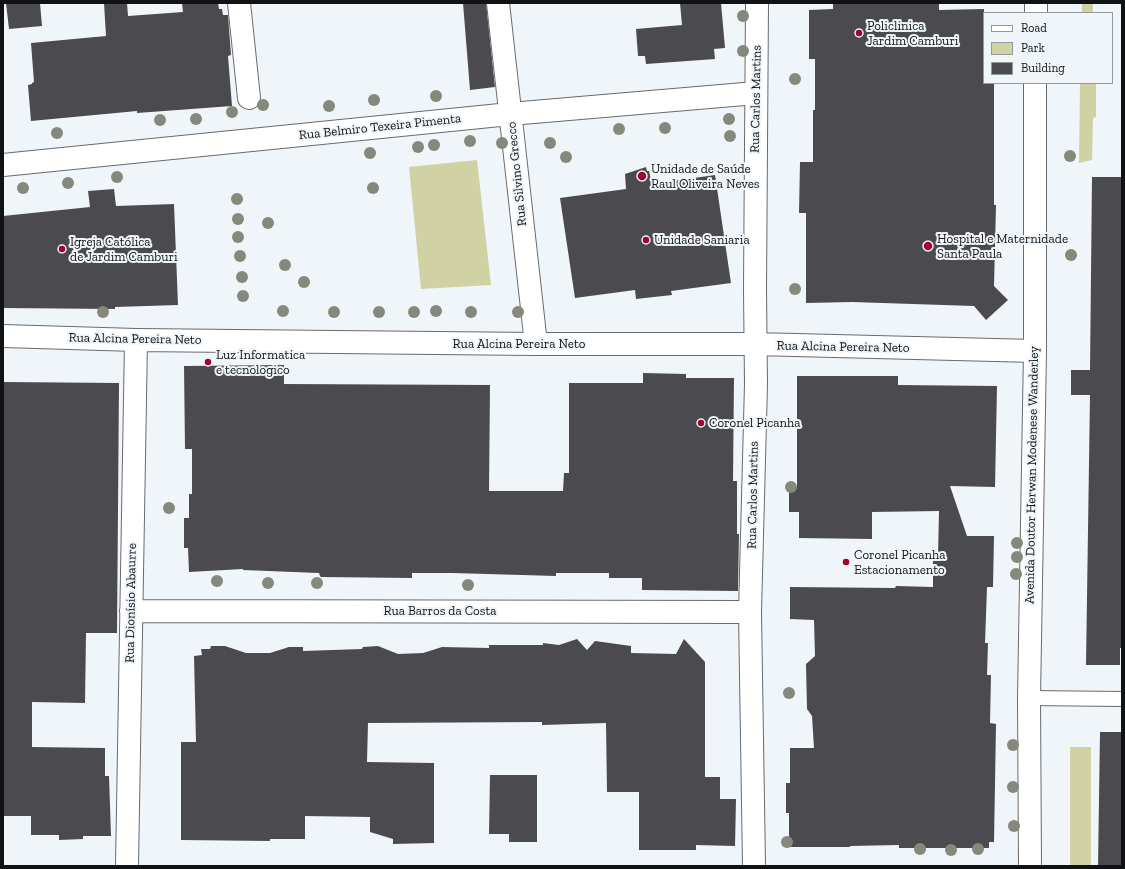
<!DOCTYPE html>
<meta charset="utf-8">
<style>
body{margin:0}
#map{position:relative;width:1125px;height:869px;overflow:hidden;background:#f0f5f9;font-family:"Zilla Slab",serif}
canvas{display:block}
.frame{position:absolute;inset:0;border:4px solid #101213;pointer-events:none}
.legend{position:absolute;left:983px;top:12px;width:130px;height:72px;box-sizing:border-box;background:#f0f5f9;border:1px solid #969a9d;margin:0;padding:5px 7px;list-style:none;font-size:12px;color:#101213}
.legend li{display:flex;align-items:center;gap:8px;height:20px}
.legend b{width:20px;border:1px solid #969a9d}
</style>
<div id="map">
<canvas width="1125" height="869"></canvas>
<div class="frame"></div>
<ul class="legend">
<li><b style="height:5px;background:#fff"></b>Road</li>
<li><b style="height:11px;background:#d0d2a4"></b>Park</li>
<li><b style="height:11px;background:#4b4a4f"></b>Building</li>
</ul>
</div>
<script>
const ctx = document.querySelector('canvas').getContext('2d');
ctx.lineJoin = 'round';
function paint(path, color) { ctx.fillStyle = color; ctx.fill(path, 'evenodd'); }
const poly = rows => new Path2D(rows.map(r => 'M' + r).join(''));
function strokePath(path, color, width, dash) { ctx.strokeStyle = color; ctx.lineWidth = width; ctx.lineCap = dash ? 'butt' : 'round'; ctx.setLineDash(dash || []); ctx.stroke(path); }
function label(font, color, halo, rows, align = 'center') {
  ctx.font = font + ' "Zilla Slab",serif'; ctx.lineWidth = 4; ctx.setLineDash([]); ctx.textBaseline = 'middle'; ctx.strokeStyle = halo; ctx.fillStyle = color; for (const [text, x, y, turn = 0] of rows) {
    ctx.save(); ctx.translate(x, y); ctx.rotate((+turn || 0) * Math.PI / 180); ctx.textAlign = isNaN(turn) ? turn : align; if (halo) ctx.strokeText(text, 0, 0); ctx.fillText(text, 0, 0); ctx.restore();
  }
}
paint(poly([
 [1082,3,1093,3,1093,13,1082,13],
 [1080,83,1096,83,1096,117,1093,118,1092,160,1079,163],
 [477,160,491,285,421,289,409,167],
 [1070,747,1091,747,1091,866,1070,866]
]), '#d0d2a4');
paint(poly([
 [6,3,40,3,42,26,9,29],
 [104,3,127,3,128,16,183,12,182,3,218,3,219,9,222,9,223,15,228,15,231,55,228,56,232,106,137,113,137,111,31,121,28,85,32,84,32,83,34,82,31,43,106,36],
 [463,3,486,3,495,87,470,90],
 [680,3,721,3,725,48,714,49,715,59,646,64,645,56,638,56,636,29,682,25],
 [833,3,939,3,939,10,984,9,984,83,994,83,994,205,996,205,994,286,1008,300,986,320,974,306,852,302,806,303,806,213,799,213,800,162,813,162,813,110,815,110,815,59,809,59,809,10,833,9],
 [646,167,647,171,649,171,652,184,715,175,731,283,671,291,672,295,636,299,635,290,575,298,560,198,626,189,625,174],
 [1092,177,1122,177,1122,648,1120,648,1120,665,1086,665,1090,395,1071,395,1071,370,1090,370],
 [114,189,116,206,174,204,178,305,115,307,115,309,3,308,3,216,90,207,88,191],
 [284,365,284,384,490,385,489,491,563,491,564,473,569,473,569,383,643,383,643,373,686,374,686,378,734,378,733,481,737,481,737,534,739,534,738,591,642,590,642,578,609,578,609,573,556,573,556,576,452,573,412,573,412,578,321,577,320,576,319,573,243,570,243,569,189,572,188,548,184,548,184,518,189,518,189,494,192,494,192,449,185,449,184,366],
 [797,376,898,376,898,385,997,386,995,487,950,486,967,536,994,536,993,587,987,587,985,643,988,643,987,675,991,675,990,723,996,724,994,842,989,842,989,848,899,848,899,845,850,846,850,847,789,847,789,813,786,813,786,783,790,783,790,748,814,748,812,716,807,709,806,664,815,656,814,620,790,619,790,587,895,588,896,586,933,587,933,557,938,557,939,511,872,512,872,539,799,538,799,512,789,512,789,488,797,488],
 [3,382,119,383,117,633,86,633,85,703,32,702,32,747,105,748,105,776,109,776,111,836,83,836,83,839,59,840,59,835,31,835,31,816,3,816],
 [577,639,587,650,595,641,631,646,631,653,676,654,684,639,705,662,705,777,720,777,720,799,736,799,735,846,696,845,696,850,639,850,639,792,607,792,606,723,542,725,542,722,368,723,367,762,434,763,434,843,393,844,393,839,370,832,370,817,305,816,305,839,270,839,270,841,181,840,181,742,196,742,194,656,202,655,201,649,210,649,211,646,225,646,246,653,270,653,289,647,303,647,303,651,362,649,363,647,378,646,398,654,423,653,442,647,489,648,489,645,543,645,543,643,559,645],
 [1100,732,1122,732,1122,866,1098,866],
 [490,775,537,775,537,842,509,842,509,834,489,834]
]), '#4b4a4f');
const service = poly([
 [1029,698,1122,699]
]);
const minor = poly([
 [239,3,249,98],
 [498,3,536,344],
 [1036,13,1036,3],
 [3,165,510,114,756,93],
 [3,336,136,340,536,344,755,344,1035,351],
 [131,611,750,612],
 [127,866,136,340],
 [754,866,750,612,756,384,755,289,757,3],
 [1030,866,1029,698,1035,351,1035,83]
]);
strokePath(service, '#676b6f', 16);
strokePath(minor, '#676b6f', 24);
strokePath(service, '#fff', 14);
strokePath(minor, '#fff', 22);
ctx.fillStyle = '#85887a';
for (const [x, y] of [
 [743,16],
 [743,51],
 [795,79],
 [436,96],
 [374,100],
 [263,105],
 [329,106],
 [232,112],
 [196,119],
 [729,119],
 [160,120],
 [665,128],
 [619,129],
 [57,133],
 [730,136],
 [470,141],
 [502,143],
 [550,143],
 [434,145],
 [418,147],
 [370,153],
 [1070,156],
 [566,157],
 [117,177],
 [68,183],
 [23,188],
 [373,188],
 [237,199],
 [238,219],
 [268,223],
 [238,237],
 [1071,255],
 [240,256],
 [285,265],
 [242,277],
 [304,282],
 [795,289],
 [243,296],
 [283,311],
 [436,311],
 [103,312],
 [334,312],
 [379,312],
 [414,312],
 [471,312],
 [518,312],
 [791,487],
 [169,508],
 [1017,543],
 [1017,557],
 [1016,574],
 [217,581],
 [268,583],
 [317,583],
 [468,585],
 [789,693],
 [1013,745],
 [1013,787],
 [1014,826],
 [787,842],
 [920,849],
 [978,849],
 [951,850]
]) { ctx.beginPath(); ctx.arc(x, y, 6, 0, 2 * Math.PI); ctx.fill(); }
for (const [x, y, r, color] of [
 [859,33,4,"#a2032d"],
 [642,176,5,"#a2032d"],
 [646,240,4,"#a2032d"],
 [928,246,5,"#a2032d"],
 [62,249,4,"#a2032d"],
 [208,362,4,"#a2032d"],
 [701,423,4,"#a2032d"],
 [846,562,4,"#a2032d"]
]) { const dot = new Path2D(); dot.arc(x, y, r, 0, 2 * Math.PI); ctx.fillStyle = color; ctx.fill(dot); strokePath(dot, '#f0f5f9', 1.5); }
label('13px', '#101213', '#f0f5f9', [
 ["Policlinica",867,26],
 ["Jardim Camburi",867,41],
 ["Unidade de Saúde",651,169],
 ["Raul Oliveira Neves",651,184],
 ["Hospital e Maternidade",937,239],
 ["Santa Paula",937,254],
 ["Unidade Saniaria",654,240],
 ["Igreja Católica",70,242],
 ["de Jardim Camburi",70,257],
 ["Luz Informatica",216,355],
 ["e tecnologico",216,370],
 ["Coronel Picanha",709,423],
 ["Coronel Picanha",854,555],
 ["Estacionamento",854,570]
], 'left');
label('13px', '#101213', '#f0f5f9', [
 ["Rua Carlos Martins",756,99,-89],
 ["Rua Belmiro Texeira Pimenta",380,127,-6],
 ["Rua Silvino Grecco",517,174,-96],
 ["Rua Alcina Pereira Neto",135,339,1],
 ["Rua Alcina Pereira Neto",519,344],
 ["Rua Alcina Pereira Neto",843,347,1],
 ["Avenida Doutor Herwan Modenese Wanderley",1032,475,-89],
 ["Rua Carlos Martins",753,495,-89],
 ["Rua Dionísio Abaurre",131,603,-89],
 ["Rua Barros da Costa",440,611]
]);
</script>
